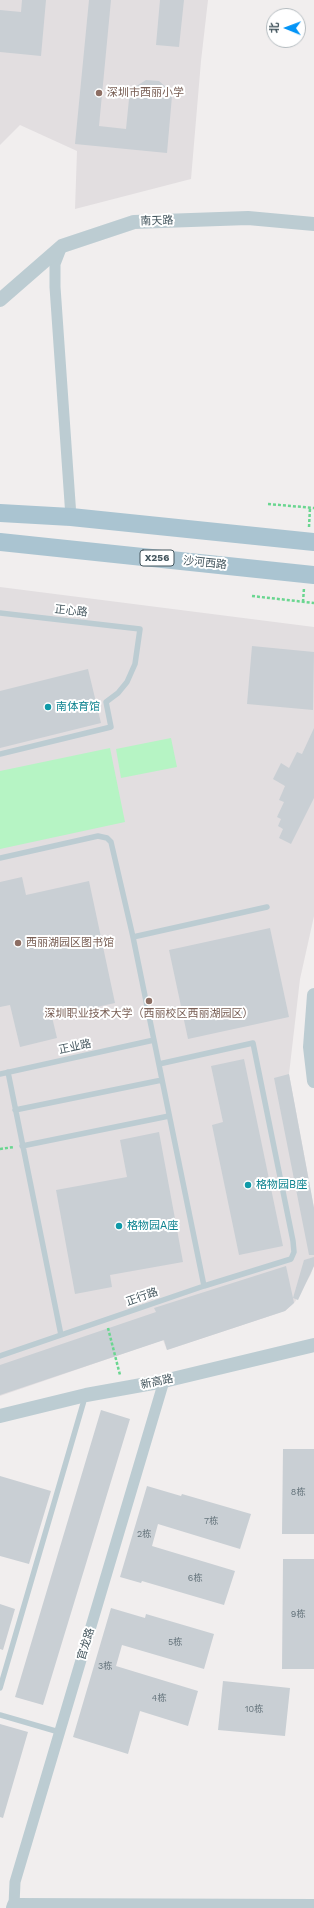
<!DOCTYPE html>
<meta charset="utf-8">
<style>
body{margin:0}
#map{position:relative;width:314px;height:1908px;overflow:hidden;background:#f1eeee;font-family:"Work Sans","Noto Sans SC",sans-serif}
canvas{display:block}
.north{position:absolute;left:266px;top:8px;width:40px;height:40px;box-sizing:border-box;background:#fff;border:1px solid #b4bbbf;border-radius:50%;rotate:271deg;font-size:11px;font-weight:700;line-height:16px;text-align:center;color:#44565e}
.north::after{content:'';display:block;margin:auto;width:14px;height:18px;background:#0394f6;clip-path:polygon(50% 0,100% 100%,50% 72%,0 100%)}
</style>
<div id="map">
<canvas width="314" height="1908"></canvas>
<div class="north">北</div>
</div>
<script>
const ctx = document.querySelector('canvas').getContext('2d');
ctx.lineJoin = 'round';
function paint(path, color) { ctx.fillStyle = color; ctx.fill(path, 'evenodd'); }
const poly = rows => new Path2D(rows.map(r => 'M' + r).join(''));
function strokePath(path, color, width, dash) { ctx.strokeStyle = color; ctx.lineWidth = width; ctx.lineCap = dash ? 'butt' : 'round'; ctx.setLineDash(dash || []); ctx.stroke(path); }
function label(font, color, halo, rows, align = 'center') {
  ctx.font = font + ' "Work Sans","Noto Sans SC",sans-serif'; ctx.lineWidth = 4; ctx.setLineDash([]); ctx.textBaseline = 'middle'; ctx.strokeStyle = halo; ctx.fillStyle = color; for (const [text, x, y, turn = 0] of rows) {
    ctx.save(); ctx.translate(x, y); ctx.rotate((+turn || 0) * Math.PI / 180); ctx.textAlign = isNaN(turn) ? turn : align; if (halo) ctx.strokeText(text, 0, 0); ctx.fillText(text, 0, 0); ctx.restore();
  }
}
paint(poly([
 [0,0,208,0,201,61,191,179,75,209,77,151,20,125,0,145],
 [0,587,314,627,314,916,300,979,289,1074,314,1208,314,1265,311,1274,295,1302,285,1311,167,1350,163,1340,0,1396]
]), '#e2dee0');
paint(poly([
 [171,738,177,767,121,778,116,749],
 [110,748,125,822,0,849,0,771]
]), '#b6f4c4');
paint(poly([
 [22,0,46,0,41,56,0,52,0,10,21,12],
 [89,0,111,0,99,126,126,129,129,99,135,87,146,80,159,81,169,90,172,96,167,153,75,144],
 [160,0,184,0,179,47,156,45],
 [252,646,314,652,313,710,247,704],
 [88,669,101,723,0,748,0,691],
 [314,728,314,798,291,844,279,838,283,829,278,826,281,819,277,817,284,802,279,800,285,786,273,779,281,763,289,768,297,752,302,754],
 [22,877,26,895,89,881,115,1003,52,1017,57,1038,20,1047,10,1005,0,1007,0,882],
 [270,928,289,1017,188,1039,169,950],
 [244,1059,283,1246,239,1255,212,1125,223,1122,211,1066],
 [289,1074,314,1208,314,1255,309,1255,274,1078],
 [159,1132,183,1262,110,1275,112,1287,75,1294,56,1190,127,1177,120,1140],
 [314,1257,314,1266,298,1300,293,1298,294,1303,285,1311,167,1350,164,1340,0,1395,0,1365,156,1312,154,1308,286,1266,293,1298,304,1260],
 [101,1410,130,1419,43,1705,15,1697],
 [283,1449,314,1449,314,1534,282,1534],
 [0,1476,51,1491,29,1564,0,1556],
 [147,1486,181,1496,182,1494,251,1514,240,1549,158,1524,152,1546,235,1571,224,1605,142,1581,141,1583,120,1577],
 [283,1559,314,1559,314,1669,282,1669],
 [0,1604,15,1609,3,1650,0,1649],
 [111,1608,145,1618,146,1614,214,1634,204,1669,122,1645,116,1666,198,1691,188,1726,140,1711,128,1754,73,1737],
 [223,1681,290,1688,285,1736,218,1730],
 [0,1724,28,1732,3,1818,0,1817]
]), '#c9cfd4');
strokePath(poly([
 [268,504,314,508],
 [309,527,310,508],
 [252,596,314,603],
 [303,602,304,588],
 [0,1149,14,1147],
 [108,1328,120,1375]
]), '#6ad690', 2.5, [3, 2]);
strokePath(poly([
 [0,613,140,629,135,664,127,682,118,693,106,702,111,727,0,754],
 [0,858,98,836,107,838,111,842,133,937,204,1286],
 [133,937,267,907],
 [8,1072,61,1335],
 [0,1074,154,1040],
 [15,1110,162,1080],
 [22,1146,169,1116],
 [0,1356,204,1286,291,1259,294,1252,293,1241,253,1043,159,1064],
 [0,1688,85,1397],
 [0,1715,59,1732]
]), '#bcccd2', 5.5);
strokePath(poly([
 [62,246,55,264,55,287,71,517],
 [14,1905,15,1882,164,1381]
]), '#bcccd2', 11);
strokePath(poly([
 [0,300,62,246,134,222,248,218,314,224],
 [314,995,310,1047,314,1081],
 [0,1416,86,1395,164,1381,314,1345],
 [13,1908,14,1905,314,1906]
]), '#bcccd2', 14);
strokePath(poly([
 [0,513,71,517,314,542],
 [0,542,314,575]
]), '#aac4d1', 18);
for (const [x, y, r, color] of [
 [99,93,4,"#8d6e63"],
 [48,707,4,"#0f9aa8"],
 [18,943,4,"#8d6e63"],
 [149,1001,4,"#8d6e63"],
 [248,1185,4,"#0f9aa8"],
 [119,1226,4,"#0f9aa8"]
]) { const dot = new Path2D(); dot.arc(x, y, r, 0, 2 * Math.PI); ctx.fillStyle = color; ctx.fill(dot); strokePath(dot, '#fff', 1.5); }
label('9px', '#65747c', null, [
 ["8栋",298,1492],
 ["7栋",211,1521],
 ["2栋",144,1534],
 ["6栋",195,1578],
 ["9栋",298,1614],
 ["5栋",175,1642],
 ["3栋",105,1666],
 ["4栋",159,1698],
 ["10栋",254,1709]
]);
for (const [x, y, w] of [
 [157,558,34]
]) { const box = new Path2D(); box.roundRect(x - w / 2, y - 8, w, 16, 3); ctx.fillStyle = '#fff'; ctx.fill(box); strokePath(box, '#44565e', 1); }
label('bold 10px', '#44565e', null, [
 ["X256",157,558]
]);
label('11px', '#785e54', '#fff', [
 ["深圳市西丽小学",107,93],
 ["西丽湖园区图书馆",26,943],
 ["深圳职业技术大学（西丽校区西丽湖园区）",149,1014,"center"]
], 'left');
label('11px', '#44565e', '#fff', [
 ["南天路",157,221,-2],
 ["沙河西路",205,563,6],
 ["正心路",71,611,6],
 ["正业路",75,1047,-12],
 ["正行路",142,1297,-19],
 ["新高路",157,1382,-12],
 ["官龙路",86,1644,-73]
]);
label('11px', '#0d838f', '#fff', [
 ["南体育馆",56,707],
 ["格物园B座",256,1185],
 ["格物园A座",127,1226]
], 'left');
</script>
